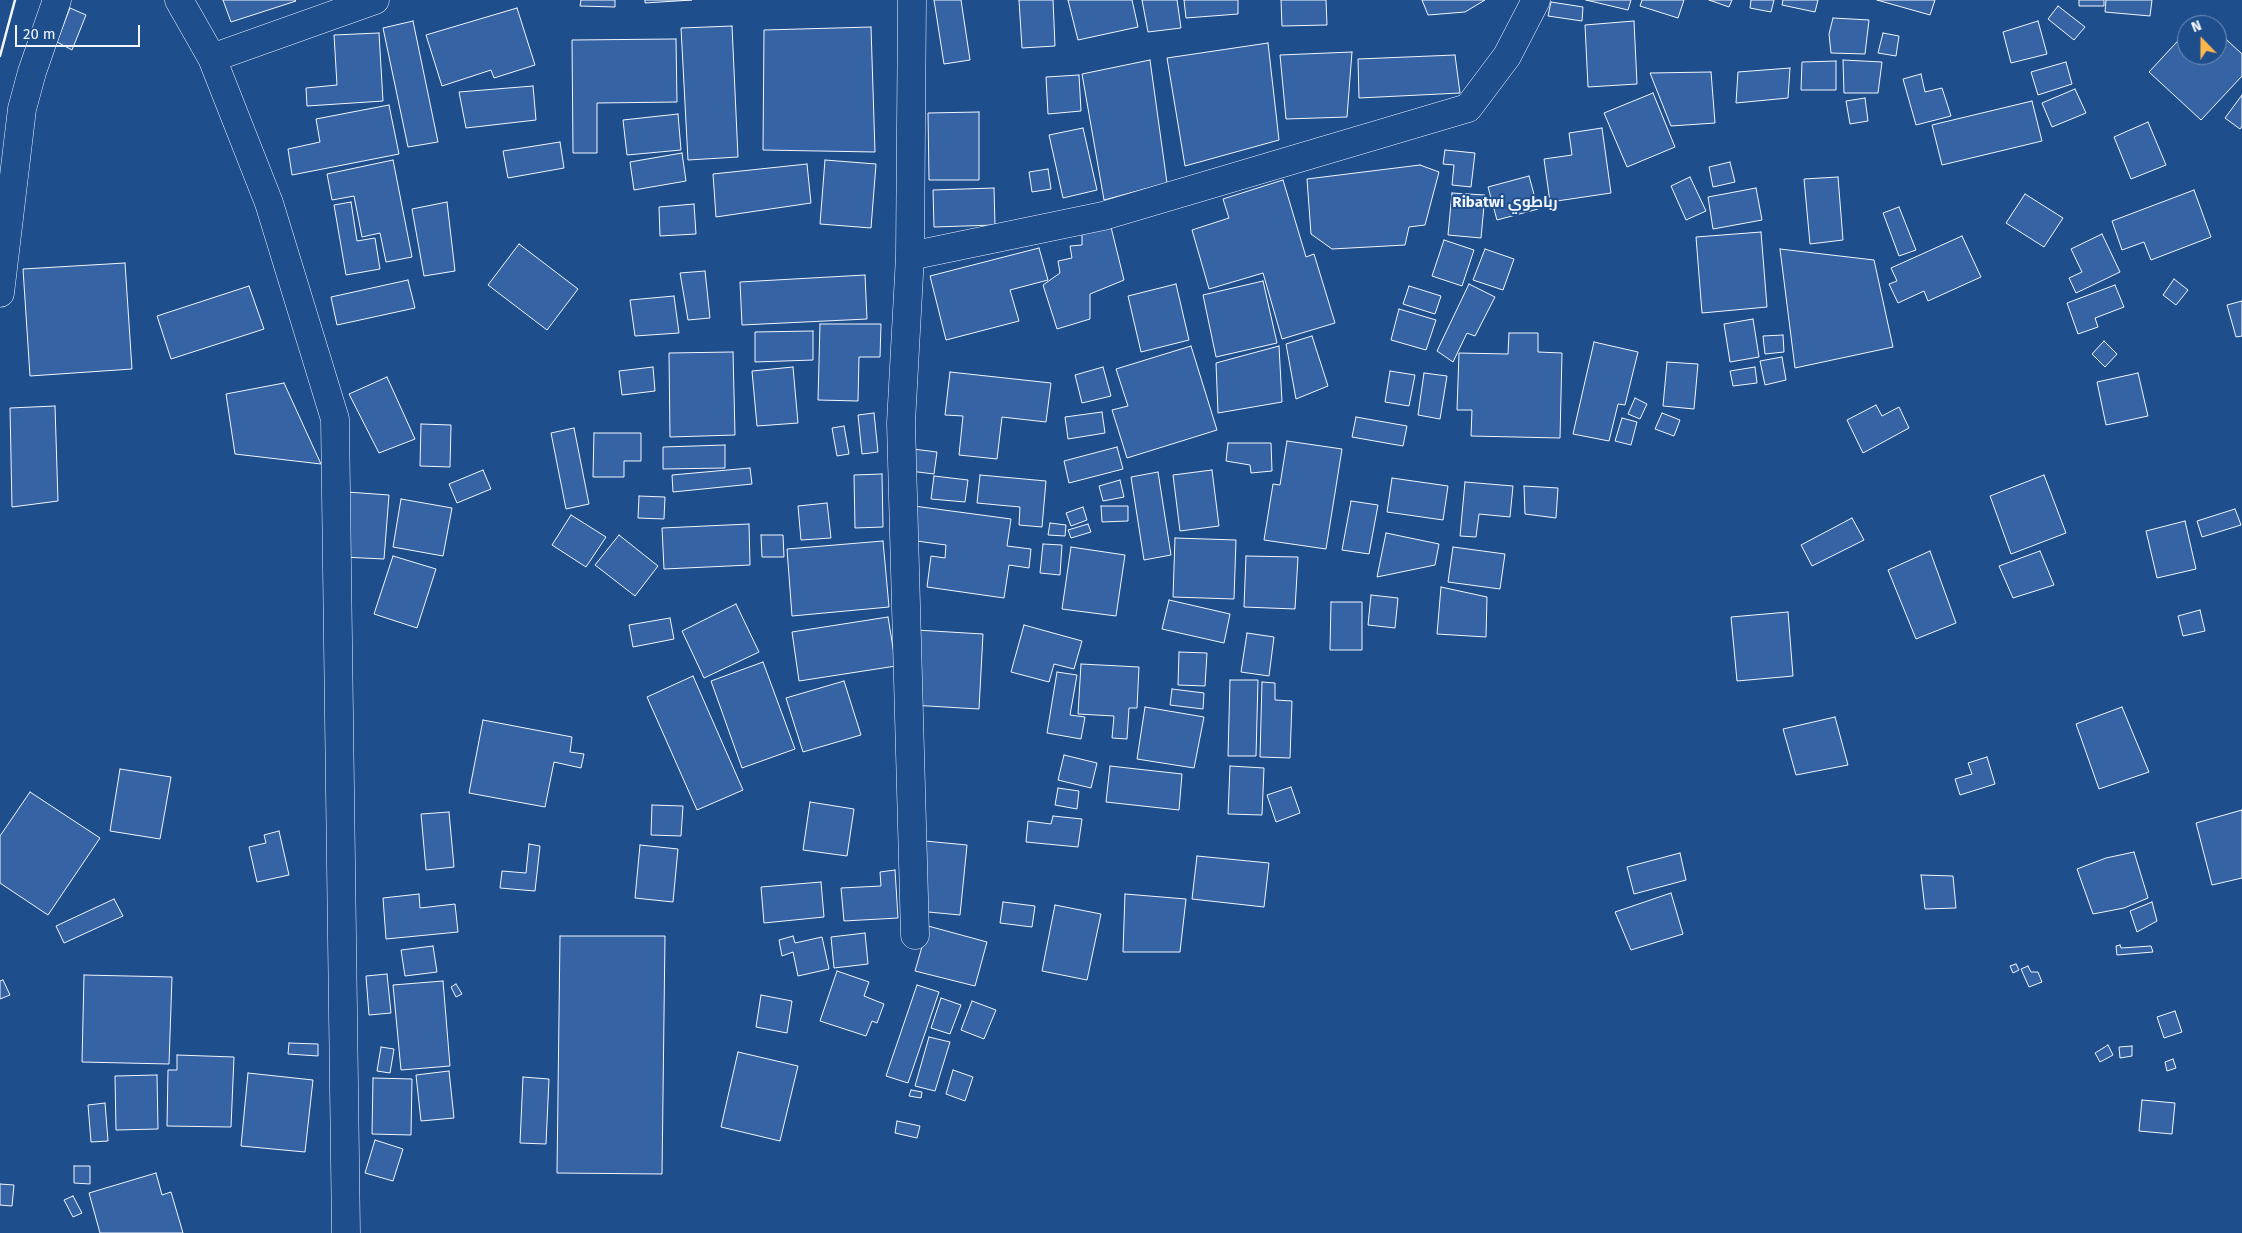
<!DOCTYPE html>
<meta charset="utf-8">
<style>
body{margin:0}
#map{position:relative;width:2242px;height:1233px;overflow:hidden;background:#1f4e8c;font-family:"Fira Sans",sans-serif}
canvas{display:block}
.north{position:absolute;left:2177px;top:15px;width:50px;height:50px;box-sizing:border-box;background:#1f4e8c;border:1px solid #7391ba;border-radius:50%;rotate:338deg;font-size:14px;font-weight:700;line-height:20px;text-align:center;color:#f2f6ff}
.north::after{content:'';display:block;margin:auto;width:18px;height:22px;background:#ffb74d;clip-path:polygon(50% 0,100% 100%,50% 72%,0 100%)}
.scale{position:absolute;left:15px;top:25px;width:125px;height:22px;box-sizing:border-box;border:2px solid #f2f6ff;border-top:0;padding-left:6px;font-size:15px;line-height:18px;white-space:nowrap;color:#f2f6ff;-webkit-text-stroke:4px #1f4e8c;paint-order:stroke}
</style>
<div id="map">
<canvas width="2242" height="1233"></canvas>
<div class="north">N</div>
<div class="scale">20 m</div>
</div>
<script>
const ctx = document.querySelector('canvas').getContext('2d');
ctx.lineJoin = 'round';
function paint(path, color) { ctx.fillStyle = color; ctx.fill(path, 'evenodd'); }
const poly = rows => new Path2D(rows.map(r => 'M' + r).join(''));
function strokePath(path, color, width, dash) { ctx.strokeStyle = color; ctx.lineWidth = width; ctx.lineCap = dash ? 'butt' : 'round'; ctx.setLineDash(dash || []); ctx.stroke(path); }
function label(font, color, halo, rows, align = 'center') {
  ctx.font = font + ' "Fira Sans",Cairo,sans-serif'; ctx.lineWidth = 4; ctx.setLineDash([]); ctx.textBaseline = 'middle'; ctx.strokeStyle = halo; ctx.fillStyle = color; for (const [text, x, y, turn = 0] of rows) {
    ctx.save(); ctx.translate(x, y); ctx.rotate((+turn || 0) * Math.PI / 180); ctx.textAlign = isNaN(turn) ? turn : align; if (halo) ctx.strokeText(text, 0, 0); ctx.fillText(text, 0, 0); ctx.restore();
  }
}
const building = poly([
 [223,0,295,0,296,1,231,22,223,0],
 [581,0,615,0,615,7,580,6,581,0],
 [645,0,692,0,645,3,645,0],
 [934,0,961,0,970,60,944,64,934,0],
 [1019,0,1053,0,1055,46,1022,48,1019,0],
 [1068,0,1132,0,1138,27,1078,40,1068,0],
 [1142,0,1177,0,1181,28,1148,32,1142,0],
 [1184,0,1238,0,1238,14,1186,18,1184,0],
 [1281,0,1326,0,1327,25,1282,26,1281,0],
 [1422,0,1485,0,1465,12,1428,15,1422,0],
 [1586,0,1631,0,1628,10,1586,0],
 [1642,0,1684,0,1678,18,1640,6,1642,0],
 [1709,0,1732,0,1729,7,1709,0],
 [1751,0,1774,0,1771,12,1750,8,1751,0],
 [1783,0,1818,0,1815,12,1782,5,1783,0],
 [1877,0,1935,0,1930,15,1877,0],
 [2079,0,2104,0,2104,6,2079,6,2079,0],
 [2106,0,2152,0,2150,16,2105,12,2106,0],
 [1551,2,1583,7,1582,21,1548,16,1551,2],
 [2058,6,2085,27,2074,40,2048,19,2058,6],
 [70,8,86,15,72,50,57,42,70,8],
 [517,8,535,65,494,78,491,70,442,86,426,35,517,8],
 [2201,16,2211,25,2193,25,2201,16],
 [1833,18,1869,20,1865,54,1831,53,1829,34,1833,18],
 [413,21,438,142,408,147,383,28,413,21],
 [1634,21,1637,84,1588,87,1585,25,1634,21],
 [2038,21,2047,54,2011,63,2003,32,2038,21],
 [732,26,738,157,688,160,681,28,732,26],
 [871,27,875,152,763,150,764,30,871,27],
 [2187,31,2187,55,2217,55,2217,31,2242,54,2242,76,2201,120,2149,72,2187,31],
 [379,33,383,101,307,106,306,88,337,85,334,35,379,33],
 [1883,33,1899,36,1896,56,1878,53,1883,33],
 [676,39,677,102,597,103,597,153,573,153,572,40,676,39],
 [1268,43,1279,140,1185,166,1167,58,1268,43],
 [1352,52,1347,117,1286,119,1280,55,1352,52],
 [1455,55,1460,93,1359,98,1358,59,1455,55],
 [1150,60,1167,183,1104,200,1082,74,1150,60],
 [1843,60,1882,62,1878,93,1844,93,1843,60],
 [1836,61,1836,90,1801,90,1802,62,1836,61],
 [2066,62,2072,84,2038,95,2031,72,2066,62],
 [1790,68,1788,98,1736,103,1738,72,1790,68],
 [1711,72,1715,123,1671,126,1650,73,1711,72],
 [1921,74,1925,92,1942,88,1951,116,1916,125,1903,79,1921,74],
 [1079,75,1081,111,1048,114,1046,77,1079,75],
 [533,86,536,120,466,128,459,92,533,86],
 [2075,89,2086,113,2052,127,2042,103,2075,89],
 [1653,93,1675,147,1627,167,1604,113,1653,93],
 [2242,95,2242,126,2240,129,2225,118,2242,95],
 [1865,98,1868,121,1850,124,1846,101,1865,98],
 [2032,101,2042,141,1942,165,1932,125,2032,101],
 [389,105,399,154,292,175,288,149,320,142,316,119,389,105],
 [979,112,979,180,929,180,928,113,979,112],
 [678,114,681,150,627,155,623,120,678,114],
 [2148,122,2166,165,2131,179,2114,137,2148,122],
 [1083,128,1097,190,1063,198,1049,135,1083,128],
 [1602,128,1611,193,1550,202,1544,159,1572,155,1569,133,1602,128],
 [560,142,564,168,508,178,503,151,560,142],
 [1445,150,1475,153,1471,187,1452,185,1454,165,1443,164,1445,150],
 [682,153,686,181,634,190,630,162,682,153],
 [393,160,412,257,386,262,380,233,362,237,354,196,332,200,327,174,393,160],
 [825,160,876,164,871,228,820,224,825,160],
 [1730,162,1735,182,1713,187,1709,167,1730,162],
 [807,164,811,203,716,217,713,174,807,164],
 [1420,165,1439,172,1425,225,1409,227,1405,245,1332,249,1311,234,1307,179,1420,165],
 [1048,169,1051,189,1032,192,1029,172,1048,169],
 [1529,176,1538,209,1497,220,1488,187,1529,176],
 [1690,177,1706,211,1686,220,1671,186,1690,177],
 [1838,177,1843,240,1810,244,1804,179,1838,177],
 [1283,180,1306,257,1314,254,1335,323,1282,339,1263,273,1209,289,1192,230,1229,218,1223,199,1283,180],
 [994,188,995,225,934,227,933,190,994,188],
 [1756,188,1762,220,1713,229,1708,197,1756,188],
 [2194,190,2211,237,2151,260,2144,242,2122,250,2112,221,2194,190],
 [1452,193,1485,195,1481,238,1448,235,1452,193],
 [2025,194,2063,218,2044,247,2006,223,2025,194],
 [351,202,357,241,375,238,380,269,346,275,334,205,351,202],
 [447,202,455,271,424,276,412,209,447,202],
 [694,204,696,234,660,236,659,207,694,204],
 [1899,207,1916,250,1899,256,1883,213,1899,207],
 [1111,227,1124,280,1090,294,1090,319,1057,329,1043,285,1060,273,1058,261,1072,258,1070,246,1082,245,1082,233,1111,227],
 [1761,232,1767,307,1702,313,1696,237,1761,232],
 [2102,234,2120,272,2076,293,2069,278,2082,272,2071,249,2102,234],
 [1962,236,1981,277,1928,301,1924,291,1898,303,1889,284,1897,281,1891,268,1962,236],
 [1444,240,1474,250,1462,286,1432,276,1444,240],
 [519,244,578,289,547,330,488,285,519,244],
 [1039,248,1048,280,1010,290,1019,321,946,340,930,276,1039,248],
 [1485,249,1514,259,1503,290,1473,280,1485,249],
 [1780,249,1874,260,1893,347,1795,368,1780,249],
 [125,263,132,369,30,376,23,269,125,263],
 [705,271,710,318,688,320,680,273,705,271],
 [865,275,867,319,742,325,740,282,865,275],
 [2174,279,2188,290,2176,305,2163,295,2174,279],
 [408,280,415,308,337,325,331,297,408,280],
 [1263,281,1277,343,1216,357,1203,295,1263,281],
 [1176,284,1189,340,1141,352,1128,296,1176,284],
 [1469,284,1495,297,1475,336,1467,333,1453,362,1437,351,1469,284],
 [2115,285,2124,307,2095,318,2098,327,2078,334,2067,303,2115,285],
 [249,286,264,329,171,359,157,316,249,286],
 [1409,286,1441,296,1435,314,1403,304,1409,286],
 [674,296,679,333,635,336,630,300,674,296],
 [2242,301,2242,336,2236,337,2227,305,2242,301],
 [1399,309,1436,320,1426,350,1391,340,1399,309],
 [1753,319,1759,357,1730,362,1724,324,1753,319],
 [820,324,881,324,880,357,859,357,858,401,818,400,820,324],
 [813,331,813,360,755,362,755,332,813,331],
 [1509,333,1538,333,1538,352,1562,353,1560,438,1471,436,1472,410,1457,410,1459,353,1508,354,1509,333],
 [1783,335,1784,352,1765,354,1763,336,1783,335],
 [1312,336,1328,386,1296,399,1286,344,1312,336],
 [2104,341,2117,354,2105,367,2092,354,2104,341],
 [1594,342,1638,352,1625,405,1618,404,1609,441,1573,434,1594,342],
 [1191,346,1217,430,1127,458,1112,410,1128,406,1116,369,1191,346],
 [1279,346,1282,402,1218,413,1216,363,1279,346],
 [733,352,735,435,670,437,669,353,733,352],
 [1782,357,1786,380,1765,385,1760,361,1782,357],
 [1667,362,1698,364,1694,409,1663,406,1667,362],
 [653,367,655,391,622,395,619,371,653,367],
 [793,367,798,423,757,426,752,371,793,367],
 [1103,367,1111,396,1082,403,1075,375,1103,367],
 [1755,367,1757,383,1733,386,1730,371,1755,367],
 [1390,371,1415,375,1409,406,1385,402,1390,371],
 [950,372,1051,383,1046,422,1002,417,997,459,959,455,963,416,945,415,950,372],
 [1424,373,1447,376,1440,419,1418,415,1424,373],
 [2138,373,2148,416,2106,425,2097,382,2138,373],
 [387,377,415,439,379,453,349,394,387,377],
 [284,383,321,464,235,454,226,394,284,383],
 [1635,398,1647,404,1640,419,1628,414,1635,398],
 [1876,405,1882,416,1899,407,1909,428,1863,453,1847,420,1876,405],
 [55,406,58,501,12,507,10,408,55,406],
 [1102,412,1105,433,1068,439,1065,417,1102,412],
 [874,413,878,452,862,454,858,415,874,413],
 [1662,413,1680,420,1674,436,1655,429,1662,413],
 [1356,417,1407,426,1403,446,1352,437,1356,417],
 [1622,418,1637,422,1631,445,1615,441,1622,418],
 [421,424,451,425,450,467,420,466,421,424],
 [844,426,849,454,837,456,832,428,844,426],
 [574,428,589,504,566,509,551,433,574,428],
 [594,433,641,433,641,461,624,461,624,477,593,477,594,433],
 [1287,441,1342,449,1326,549,1264,540,1273,484,1280,485,1287,441],
 [1228,443,1271,443,1272,471,1251,473,1250,465,1226,461,1228,443],
 [725,445,725,468,663,469,663,447,725,445],
 [1117,447,1123,469,1069,483,1064,461,1117,447],
 [913,449,937,452,934,474,910,471,913,449],
 [750,468,752,484,673,492,672,475,750,468],
 [483,470,491,489,457,503,449,484,483,470],
 [1212,470,1219,526,1180,531,1173,475,1212,470],
 [1158,472,1171,555,1144,560,1131,477,1158,472],
 [882,474,883,527,855,528,854,475,882,474],
 [980,475,1046,481,1042,527,1019,525,1020,507,977,503,980,475],
 [2044,475,2066,533,2011,554,1990,496,2044,475],
 [934,476,968,480,965,502,931,499,934,476],
 [1392,478,1448,486,1443,520,1387,512,1392,478],
 [1120,480,1124,497,1103,501,1099,486,1120,480],
 [1465,482,1513,486,1510,517,1479,514,1476,537,1460,536,1465,482],
 [1524,486,1558,488,1556,518,1525,514,1524,486],
 [347,492,389,495,384,559,342,557,347,492],
 [639,496,665,497,664,519,638,518,639,496],
 [401,499,452,508,443,556,393,547,401,499],
 [1351,501,1378,505,1369,554,1342,550,1351,501],
 [827,503,831,538,801,540,798,506,827,503],
 [914,506,1011,519,1007,546,1031,549,1029,568,1009,565,1004,598,927,587,931,556,945,558,946,545,909,540,914,506],
 [1101,506,1128,506,1128,521,1102,522,1101,506],
 [1083,507,1087,520,1071,526,1066,513,1083,507],
 [2235,509,2241,525,2202,537,2197,521,2235,509],
 [571,515,606,537,586,567,552,545,571,515],
 [1852,518,1864,540,1812,566,1801,545,1852,518],
 [2185,521,2196,569,2157,578,2146,531,2185,521],
 [1050,523,1066,525,1065,536,1048,535,1050,523],
 [749,524,750,565,664,569,662,528,749,524],
 [1088,524,1091,532,1071,538,1068,530,1088,524],
 [1386,533,1439,544,1435,565,1377,577,1386,533],
 [619,535,658,566,635,596,595,565,619,535],
 [761,535,783,535,784,557,762,557,761,535],
 [1175,538,1236,540,1234,599,1173,597,1175,538],
 [883,541,889,607,792,616,787,549,883,541],
 [1043,544,1062,545,1060,575,1040,573,1043,544],
 [1071,547,1125,555,1116,616,1062,609,1071,547],
 [1453,547,1505,554,1500,589,1448,582,1453,547],
 [1930,551,1956,623,1916,639,1888,570,1930,551],
 [2040,551,2054,585,2013,598,1999,566,2040,551],
 [393,556,436,569,417,628,374,614,393,556],
 [1246,556,1298,557,1295,609,1244,607,1246,556],
 [1441,587,1487,597,1486,637,1437,634,1441,587],
 [1371,595,1398,598,1395,628,1368,625,1371,595],
 [1169,600,1230,614,1224,643,1162,629,1169,600],
 [1331,602,1362,602,1362,650,1330,650,1331,602],
 [736,604,759,652,704,678,682,631,736,604],
 [2200,610,2205,631,2183,636,2178,616,2200,610],
 [1788,612,1793,676,1737,681,1731,617,1788,612],
 [888,617,896,666,799,681,792,632,888,617],
 [670,618,674,639,633,647,629,625,670,618],
 [1024,625,1082,641,1074,669,1054,664,1049,682,1011,672,1024,625],
 [916,630,983,634,979,709,911,705,916,630],
 [1247,633,1274,637,1269,676,1241,672,1247,633],
 [1179,652,1207,653,1205,686,1178,685,1179,652],
 [763,662,795,749,742,768,711,681,763,662],
 [1081,664,1139,667,1137,708,1129,708,1127,739,1112,738,1114,716,1078,714,1081,664],
 [1057,672,1077,675,1070,715,1085,717,1081,739,1047,733,1057,672],
 [693,676,743,790,697,810,647,697,693,676],
 [1230,680,1258,680,1256,756,1228,756,1230,680],
 [844,681,861,735,803,752,786,698,844,681],
 [1262,682,1275,683,1275,700,1292,701,1290,758,1260,757,1262,682],
 [1172,689,1204,693,1203,709,1170,705,1172,689],
 [1145,707,1204,717,1194,768,1137,759,1145,707],
 [2122,707,2149,772,2099,789,2076,724,2122,707],
 [1835,717,1848,765,1796,775,1783,729,1835,717],
 [483,720,572,737,570,752,584,754,581,768,554,762,545,807,469,793,483,720],
 [1064,755,1097,763,1091,788,1058,780,1064,755],
 [1987,757,1995,784,1960,795,1955,779,1972,774,1968,763,1987,757],
 [1110,766,1182,774,1179,810,1106,802,1110,766],
 [1230,766,1264,768,1262,815,1228,814,1230,766],
 [120,769,171,777,160,839,110,831,120,769],
 [1291,787,1300,813,1276,822,1267,795,1291,787],
 [1058,788,1079,791,1077,809,1055,805,1058,788],
 [30,792,100,838,48,915,0,883,0,836,30,792],
 [810,802,854,809,847,856,803,850,810,802],
 [652,805,683,806,681,836,651,835,652,805],
 [2242,810,2242,878,2212,885,2196,823,2242,810],
 [449,812,454,867,426,870,421,814,449,812],
 [1053,816,1082,819,1078,847,1026,842,1028,821,1051,824,1053,816],
 [279,831,289,875,257,882,249,847,266,843,264,835,279,831],
 [925,841,967,845,960,915,918,911,925,841],
 [529,844,540,846,535,891,500,888,502,871,526,873,529,844],
 [640,845,678,849,673,902,635,898,640,845],
 [2134,852,2148,898,2124,908,2093,914,2077,869,2106,858,2134,852],
 [1680,853,1686,880,1634,894,1627,867,1680,853],
 [1197,856,1269,863,1264,907,1192,899,1197,856],
 [895,870,898,918,844,921,841,888,881,886,880,872,895,870],
 [1921,875,1953,876,1956,908,1925,909,1921,875],
 [821,882,824,917,764,923,761,887,821,882],
 [1671,893,1683,934,1631,950,1615,912,1671,893],
 [419,894,420,908,455,904,458,932,386,939,383,898,419,894],
 [1125,894,1186,899,1180,952,1123,952,1125,894],
 [114,899,123,916,64,943,56,926,114,899],
 [1003,902,1035,906,1032,927,1000,923,1003,902],
 [2152,902,2157,921,2137,932,2130,911,2152,902],
 [1055,905,1101,914,1087,980,1042,971,1055,905],
 [928,926,987,942,975,986,915,971,928,926],
 [865,933,868,964,834,968,831,937,865,933],
 [560,936,665,936,662,1174,557,1173,560,936],
 [793,936,795,943,822,937,829,969,798,976,793,952,782,956,779,940,793,936],
 [2120,945,2121,948,2151,946,2153,952,2117,955,2116,946,2120,945],
 [433,946,437,972,405,976,401,950,433,946],
 [2016,964,2019,970,2013,973,2010,966,2016,964],
 [2028,966,2031,972,2038,972,2042,982,2029,987,2021,969,2028,966],
 [837,971,869,982,864,996,884,1004,877,1023,872,1021,866,1036,820,1021,837,971],
 [387,974,391,1013,369,1015,366,976,387,974],
 [84,975,172,977,169,1064,82,1062,84,975],
 [3,980,10,995,0,999,0,981,3,980],
 [443,981,450,1066,401,1070,393,985,443,981],
 [456,984,462,994,456,997,451,987,456,984],
 [917,985,939,992,908,1083,886,1076,917,985],
 [761,995,792,1001,787,1033,756,1027,761,995],
 [941,998,961,1005,950,1034,931,1028,941,998],
 [972,1001,996,1010,984,1039,961,1030,972,1001],
 [2175,1011,2182,1032,2164,1038,2157,1017,2175,1011],
 [929,1037,950,1042,935,1091,915,1086,929,1037],
 [289,1043,318,1044,318,1056,288,1054,289,1043],
 [2108,1045,2113,1055,2100,1062,2095,1053,2108,1045],
 [2132,1046,2132,1056,2120,1058,2119,1047,2132,1046],
 [381,1047,394,1049,390,1073,377,1071,381,1047],
 [738,1052,798,1066,780,1141,721,1127,738,1052],
 [177,1055,234,1057,231,1127,167,1126,168,1070,177,1070,177,1055],
 [2173,1059,2176,1068,2167,1071,2165,1062,2173,1059],
 [953,1070,973,1077,965,1101,946,1094,953,1070],
 [449,1071,454,1118,421,1121,416,1075,449,1071],
 [248,1073,313,1080,305,1152,241,1146,248,1073],
 [157,1075,158,1129,116,1130,115,1076,157,1075],
 [523,1077,549,1079,546,1144,520,1143,523,1077],
 [373,1078,412,1079,411,1135,372,1134,373,1078],
 [911,1090,922,1092,921,1098,909,1096,911,1090],
 [2142,1100,2175,1103,2172,1134,2139,1131,2142,1100],
 [105,1103,108,1141,91,1142,88,1105,105,1103],
 [897,1121,920,1126,917,1138,895,1133,897,1121],
 [375,1140,403,1149,393,1181,365,1173,375,1140],
 [74,1166,90,1166,90,1184,74,1183,74,1166],
 [156,1173,162,1195,171,1192,183,1233,100,1233,89,1193,156,1173],
 [0,1184,14,1185,12,1206,0,1205,0,1184],
 [73,1196,82,1213,73,1217,64,1200,73,1196]
]);
paint(building, '#3563a3');
strokePath(building, '#f2f6ff', 1);
const minor = poly([
 [179,0,212,58,269,203,335,419,346,1233],
 [912,0,910,256,901,423,915,935],
 [212,58,375,0],
 [910,256,1103,216,1468,108,1507,56,1536,0],
 [0,293,22,109,32,72,57,0]
]);
strokePath(minor, '#f2f6ff', 29);
strokePath(minor, '#1f4e8c', 28);
strokePath(poly([
 [0,56,15,0]
]), '#f2f6ff', 2.5);
label('bold 15px', '#f2f6ff', '#1f4e8c', [
 ["Ribatwi رباطوي",1505,203]
]);
</script>
